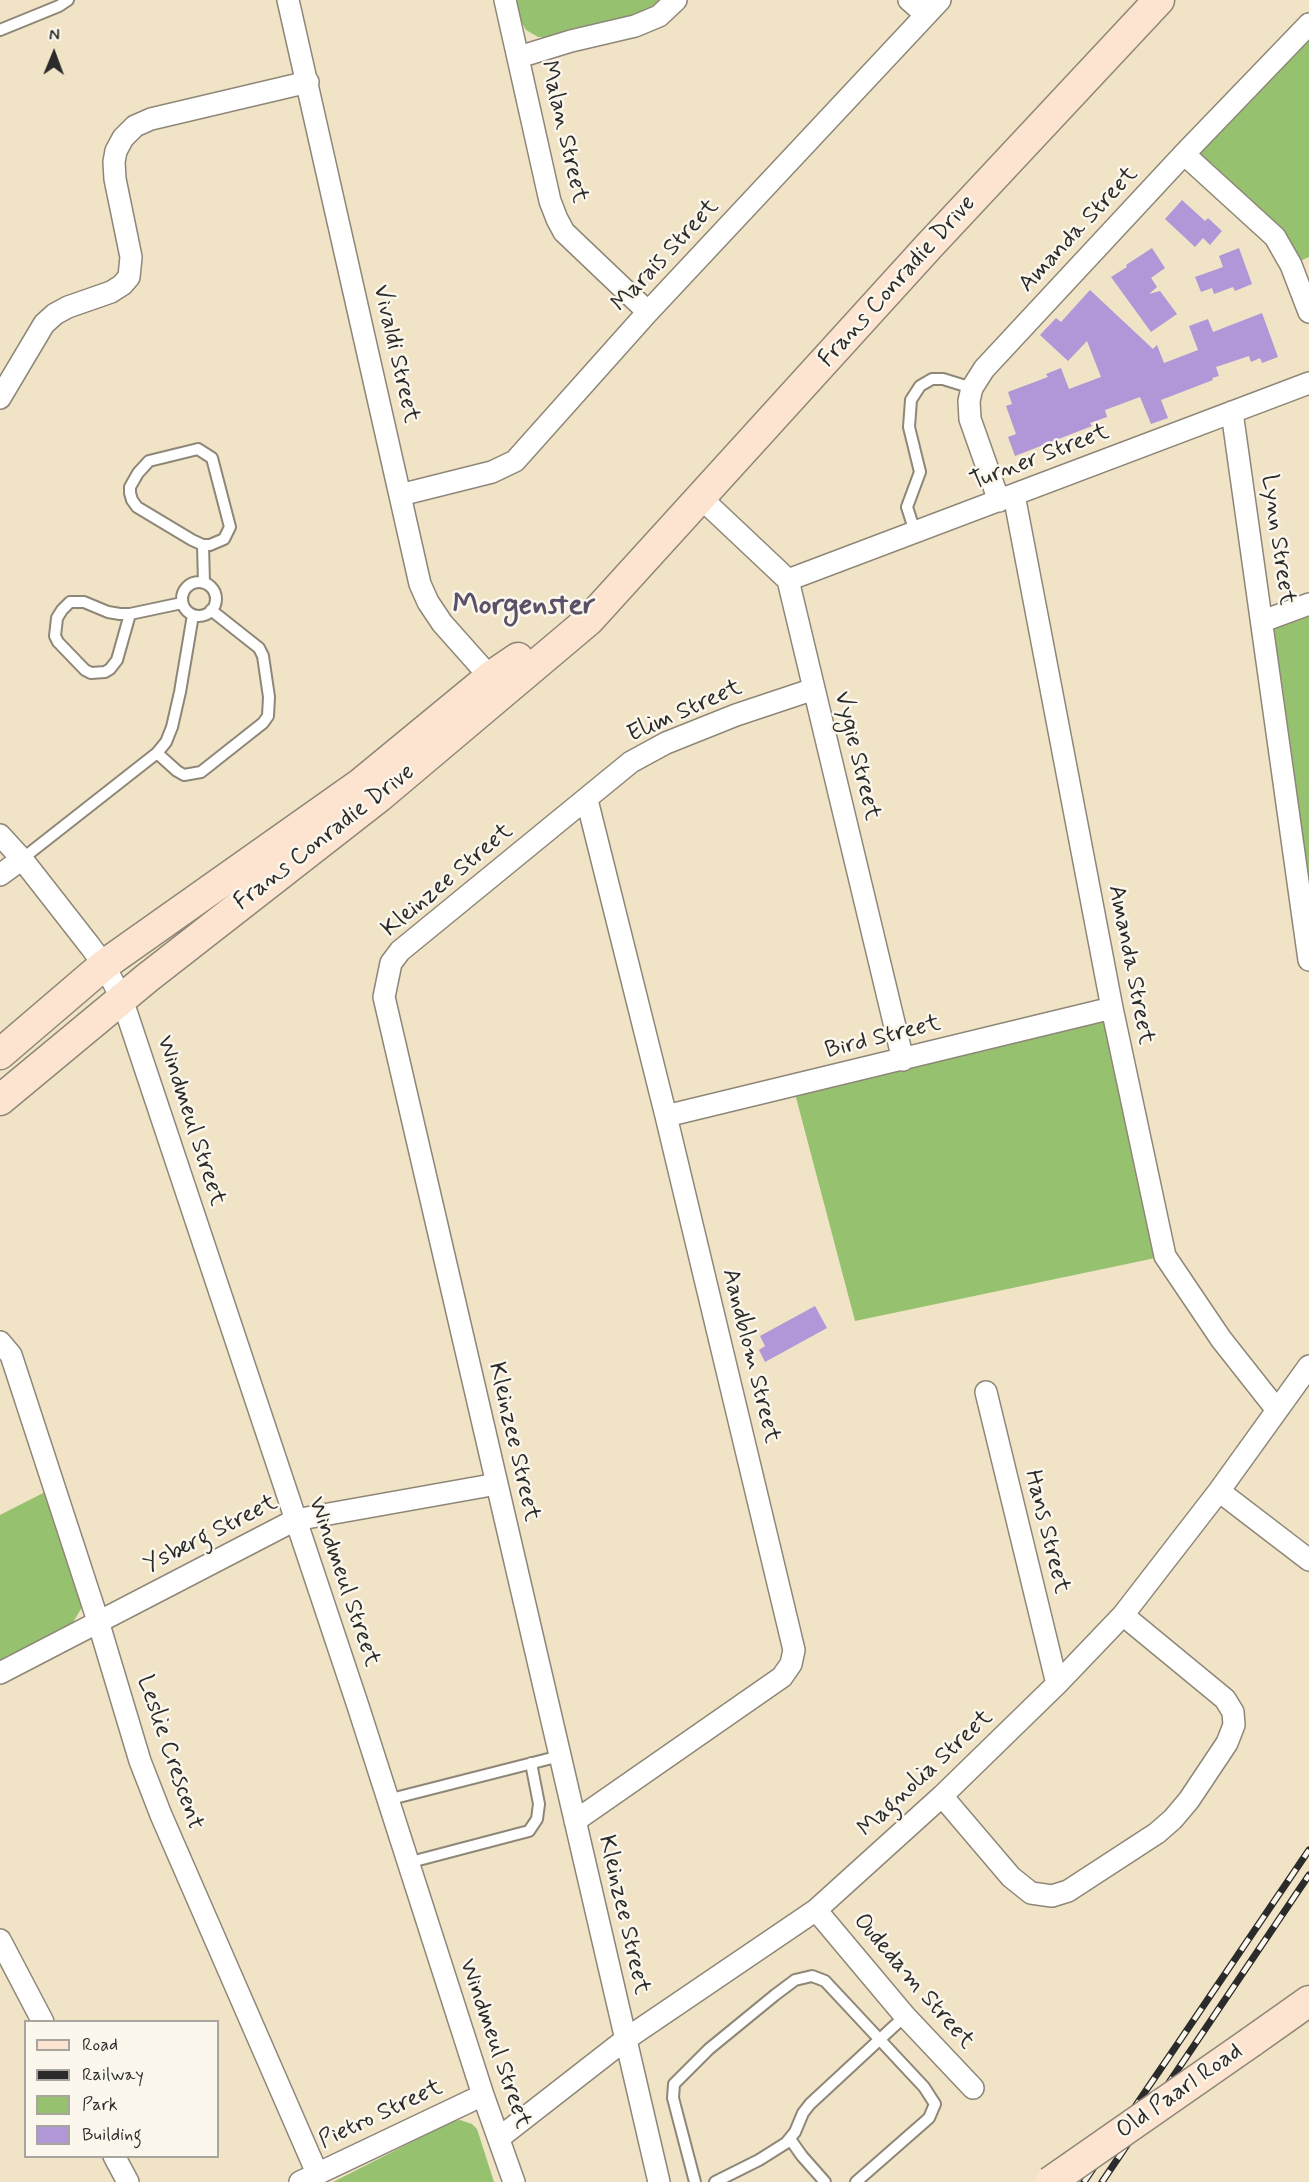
<!DOCTYPE html>
<style>
body{margin:0}
#map{position:relative;width:1309px;height:2182px;overflow:hidden;background:#f1e3c6;font-family:Mynerve,sans-serif}
canvas{display:block}
.legend{position:absolute;left:24px;top:2020px;width:195px;height:138px;box-sizing:border-box;background:#fbf7ec;border:2px solid #a8a59f;margin:0;padding:8px 10px;list-style:none;font-size:18px;color:#2b2b2b}
.legend li{display:flex;align-items:center;gap:12px;height:30px}
.legend b{width:30px;border:2px solid #a8a59f}
.north{position:absolute;left:24px;top:24px;width:60px;height:60px;-webkit-text-stroke:4px #fbf7ec;paint-order:stroke;rotate:1deg;font-size:16px;font-weight:700;line-height:24px;text-align:center;color:#2b2b2b}
.north::after{content:'';display:block;margin:auto;width:21px;height:27px;background:#2b2b2b;clip-path:polygon(50% 0,100% 100%,50% 72%,0 100%)}
</style>
<div id="map">
<canvas width="1309" height="2182"></canvas>
<ul class="legend">
<li><b style="height:8px;background:#fde4d1"></b>Road</li>
<li><b style="height:8px;background:#2b2b2b"></b>Railway</li>
<li><b style="height:16px;background:#96c270"></b>Park</li>
<li><b style="height:16px;background:#b196d8"></b>Building</li>
</ul>
<div class="north">N</div>
</div>
<script>
const ctx = document.querySelector('canvas').getContext('2d');
ctx.lineJoin = 'round';
function paint(path, color) { ctx.fillStyle = color; ctx.fill(path, 'evenodd'); }
const poly = rows => new Path2D(rows.map(r => 'M' + r).join(''));
function strokePath(path, color, width, dash) { ctx.strokeStyle = color; ctx.lineWidth = width; ctx.lineCap = dash ? 'butt' : 'round'; ctx.setLineDash(dash || []); ctx.stroke(path); }
function label(font, color, halo, rows, align = 'center') {
  ctx.font = font + ' Mynerve,sans-serif'; ctx.lineWidth = 5; ctx.setLineDash([]); ctx.textBaseline = 'middle'; ctx.strokeStyle = halo; ctx.fillStyle = color; for (const [text, x, y, turn = 0] of rows) {
    ctx.save(); ctx.translate(x, y); ctx.rotate((+turn || 0) * Math.PI / 180); ctx.textAlign = isNaN(turn) ? turn : align; if (halo) ctx.strokeText(text, 0, 0); ctx.fillText(text, 0, 0); ctx.restore();
  }
}
paint(poly([
 [516,0,661,0,649,8,624,19,545,37,538,37,526,30,520,19],
 [1309,24,1309,257,1291,265,1184,154],
 [1309,604,1309,919,1263,621],
 [1112,1008,1165,1256,855,1321,793,1086],
 [47,1491,82,1601,81,1609,72,1624,0,1661,0,1515],
 [460,2120,472,2124,477,2129,494,2182,333,2182,453,2121]
]), '#96c270');
paint(poly([
 [1182,200,1205,221,1208,218,1222,231,1210,245,1203,238,1195,247,1165,219],
 [1152,248,1165,268,1151,278,1157,287,1149,294,1160,291,1177,314,1151,332,1111,277,1127,267,1126,265],
 [1239,248,1252,284,1235,291,1233,287,1214,294,1212,288,1201,292,1195,277,1223,267,1219,256],
 [1090,290,1153,349,1157,345,1164,363,1198,350,1189,326,1208,319,1213,332,1262,313,1278,357,1262,363,1260,358,1251,362,1249,356,1216,367,1219,376,1212,378,1213,380,1161,400,1168,418,1151,424,1140,397,1105,410,1107,417,1090,423,1092,426,1015,456,1008,437,1016,434,1006,406,1012,404,1008,392,1048,377,1046,374,1061,368,1069,389,1101,377,1087,341,1068,361,1040,335,1056,318,1061,322],
 [815,1306,827,1328,765,1362,759,1350,765,1346,760,1336]
]), '#b196d8');
const lane = poly([
 [0,30,59,6,68,0],
 [198,449,212,458,230,527,224,539,210,545,203,545,192,540,137,507,132,500,130,493,130,487,138,473,149,461,198,449],
 [915,532,907,507,920,472,909,427,911,400,920,386,932,379,943,379,972,388],
 [203,545,204,583],
 '182 599a17 17 0 1 1 34 0a17 17 0 1 1-34 0Z',
 [130,614,117,660,110,669,105,672,91,673,85,670,58,642,55,636,57,618,62,610,70,602,84,602,108,612,120,614,130,614,182,603],
 [157,753,177,771,184,775,201,772,263,723,268,716,269,697,263,656,259,648,211,610],
 [22,859,157,753,166,742,172,727,180,692,193,615],
 [387,1800,560,1756],
 [407,1863,529,1831,537,1819,539,1804,531,1763],
 [790,2139,802,2156,825,2182],
 [695,2182,673,2098,674,2084,709,2049,775,1995,795,1980,812,1976,825,1981,924,2087,935,2104,929,2118,856,2182],
 [715,2182,759,2160,786,2143,795,2132,803,2113,810,2104,905,2016]
]);
const street = poly([
 [288,0,420,584,428,602,442,623,498,686],
 [505,0,550,201,557,219,564,232,648,312],
 [909,0,926,15],
 [519,57,571,41,635,26,659,16,676,0],
 [1184,154,1275,237,1291,265,1309,312],
 [0,398,44,324,55,314,68,307,111,292,122,285,129,277,131,257,115,179,114,162,116,151,123,138,135,126,151,119,308,82],
 [1232,412,1309,960],
 [400,495,492,472,515,461,648,312,940,0],
 [1014,495,1112,1008,1165,1256,1221,1339,1277,1410],
 [701,498,788,580,903,1060],
 [999,501,970,419,969,401,972,388,984,369,1184,154,1309,24],
 [788,580,1309,383],
 [1263,621,1309,604],
 [0,835,22,859,90,946,104,965,122,999,358,1706,483,2095,514,2182],
 [0,875,22,859],
 [666,1116,1112,1008],
 [0,1342,11,1355,98,1621,140,1761,161,1815,317,2173],
 [986,1392,1057,1684],
 [1219,1491,1309,1560],
 [0,1673,295,1520,497,1484],
 [942,1796,1011,1877,1031,1893,1052,1896,1068,1891,1157,1833,1173,1819,1189,1800,1227,1743,1234,1725,1233,1712,1225,1699,1123,1615],
 [575,1821,782,1677,791,1664,794,1650,666,1116,587,800],
 [816,1910,905,2016,973,2088],
 [0,1940,43,2022],
 [499,2138,626,2039,816,1910,942,1796,1057,1684,1123,1615,1219,1491,1309,1366],
 [114,2156,128,2182],
 [300,2182,483,2095],
 [659,2182,384,997,391,963,400,951,631,762,666,743,736,715,814,689]
]);
const secondary = poly([
 [0,1054,104,965,360,784,490,677,518,658],
 [0,1100,147,978,379,797,589,620,929,246,1159,0],
 [1251,2042,1309,2001]
]);
strokePath(lane, '#8e8778', 14);
strokePath(street, '#8e8778', 24);
strokePath(secondary, '#8e8778', 33);
strokePath(lane, '#fff', 10);
strokePath(street, '#fff', 21);
strokePath(secondary, '#fde4d1', 30);
const rail = poly([
 [1084,2182,1309,1850],
 [1102,2182,1309,1875]
]);
strokePath(rail, '#2b2b2b', 7);
strokePath(rail, '#fbf7ec', 4.5, [14]);
const secondaryBridge = poly([
 [1050,2182,1251,2042]
]);
strokePath(secondaryBridge, '#8e8778', 33, []);
strokePath(secondaryBridge, '#fde4d1', 30);
label('24px', '#2b2b2b', '#fbf7ec', [
 ["Malan Street",563,132,77],
 ["Amanda Street",1079,230,-47],
 ["Marais Street",666,256,-47],
 ["Frans Conradie Drive",898,282,-48],
 ["Vivaldi Street",395,354,77],
 ["Turner Street",1040,458,-21],
 ["Lynn Street",1277,540,82],
 ["Elim Street",685,712,-24],
 ["Vygie Street",856,756,76],
 ["Frans Conradie Drive",325,838,-38],
 ["Kleinzee Street",448,881,-40],
 ["Amanda Street",1130,965,79],
 ["Bird Street",883,1038,-14],
 ["Windmeul Street",190,1121,72],
 ["Aandblom Street",750,1356,76],
 ["Kleinzee Street",513,1442,77],
 ["Hans Street",1046,1532,76],
 ["Ysberg Street",211,1535,-27],
 ["Windmeul Street",343,1582,71],
 ["Leslie Crescent",169,1753,71],
 ["Magnolia Street",926,1774,-43],
 ["Kleinzee Street",623,1915,77],
 ["Oudedam Street",913,1982,49],
 ["Windmeul Street",494,2044,71],
 ["Old Paarl Road",1180,2092,-35],
 ["Pietro Street",381,2115,-25]
]);
label('bold 30px', '#5a5068', '#fbf7ec', [
 ["Morgenster",524,607]
]);
</script>
